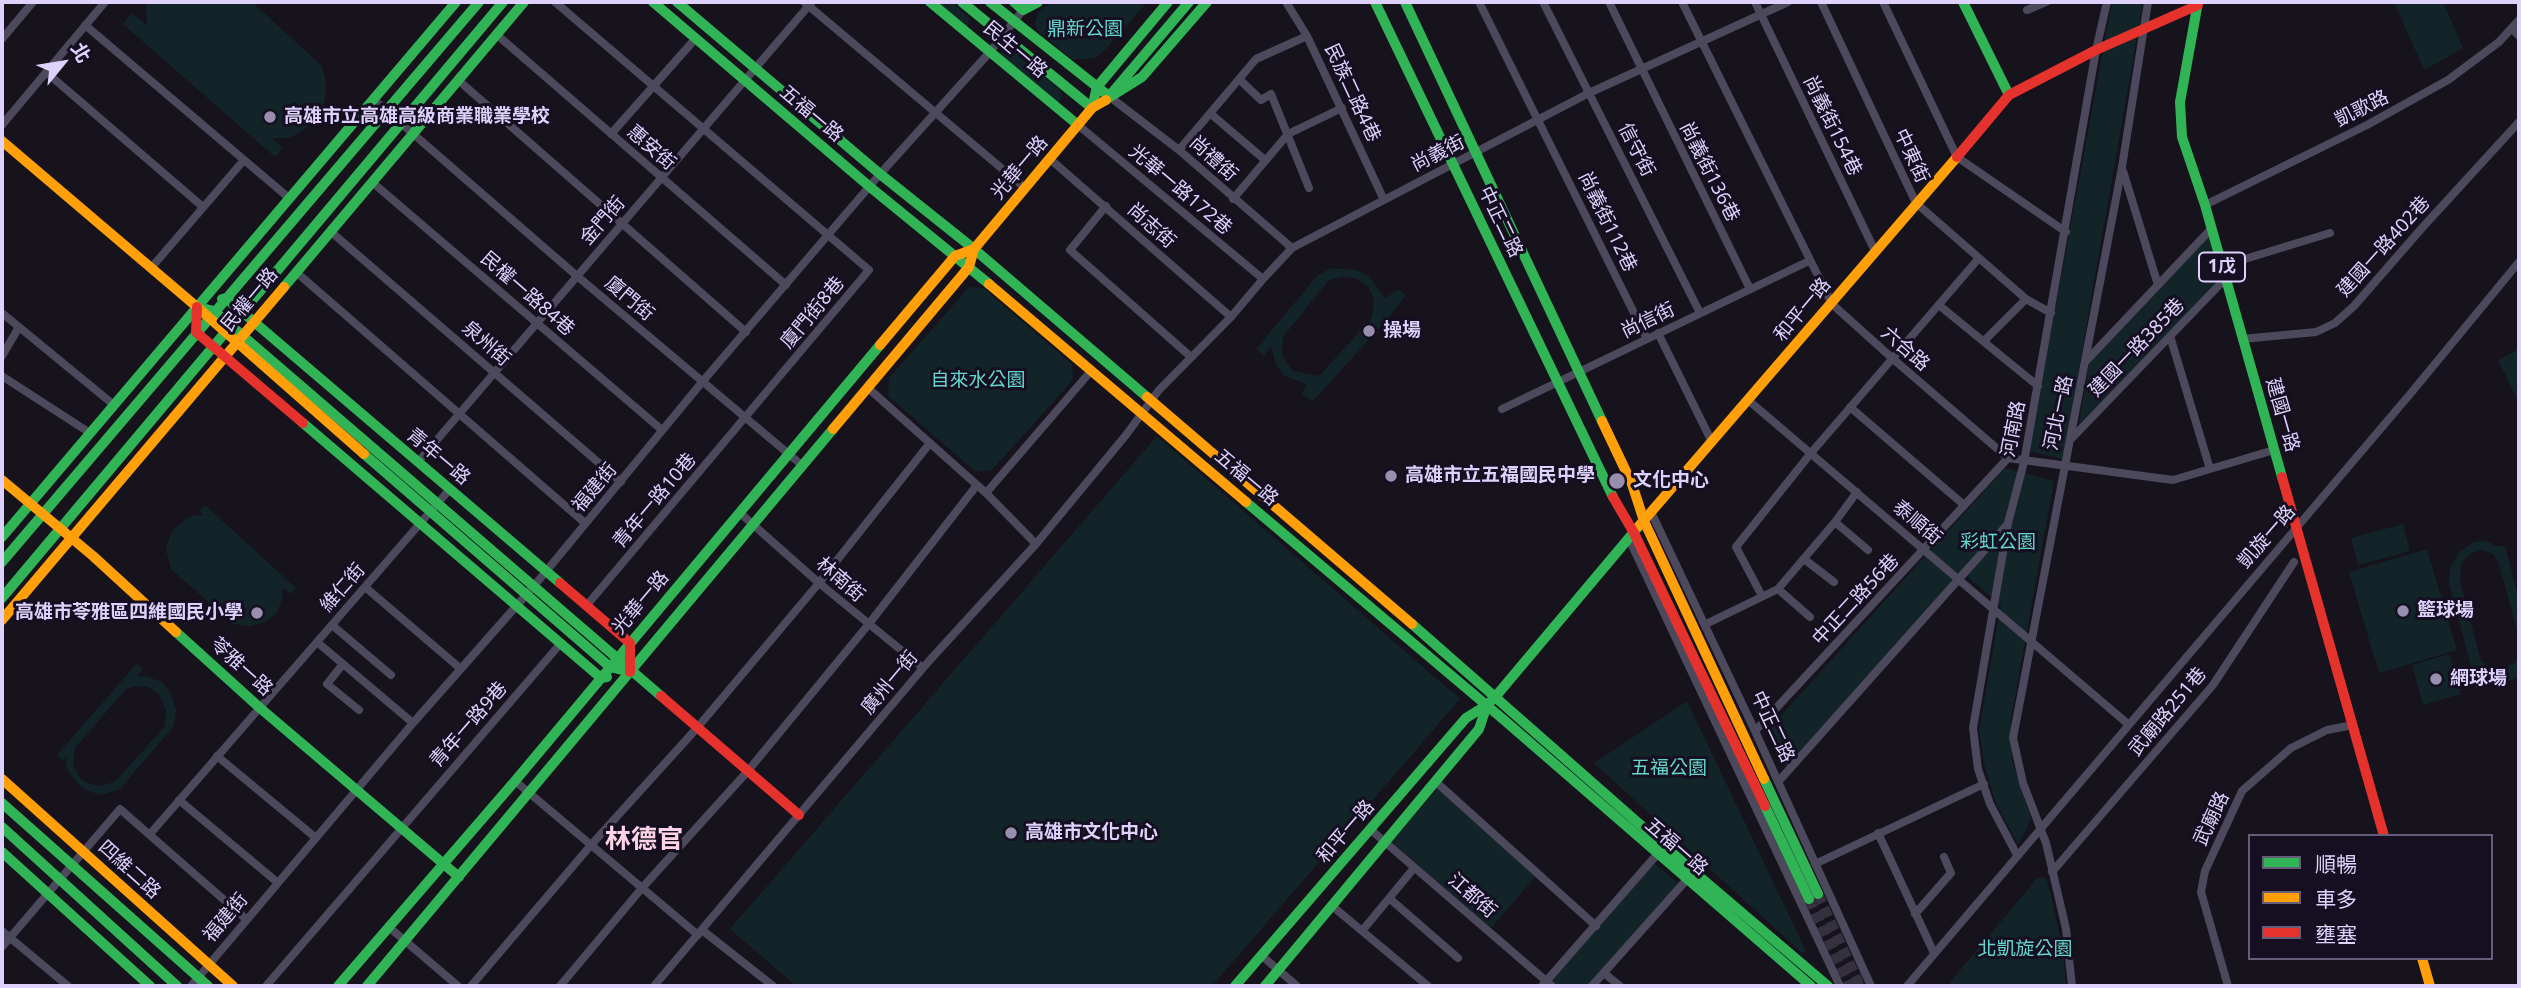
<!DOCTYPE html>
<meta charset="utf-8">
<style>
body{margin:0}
#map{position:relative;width:2521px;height:988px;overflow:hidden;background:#16131d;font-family:"Noto Sans","Noto Sans TC",sans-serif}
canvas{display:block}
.frame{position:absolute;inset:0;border:4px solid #ded2fc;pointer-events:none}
.legend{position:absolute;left:2248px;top:834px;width:245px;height:126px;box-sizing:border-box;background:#150f21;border:2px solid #655d79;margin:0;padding:9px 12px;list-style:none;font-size:21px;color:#ded2fc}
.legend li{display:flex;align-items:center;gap:14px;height:35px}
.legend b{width:35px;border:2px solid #655d79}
.north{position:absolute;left:28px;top:28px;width:70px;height:70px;-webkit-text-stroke:5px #150f21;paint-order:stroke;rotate:60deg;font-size:19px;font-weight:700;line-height:28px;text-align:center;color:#ded2fc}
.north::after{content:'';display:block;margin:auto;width:24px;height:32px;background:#ded2fc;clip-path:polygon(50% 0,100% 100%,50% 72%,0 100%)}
</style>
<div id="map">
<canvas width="2521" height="988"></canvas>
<div class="frame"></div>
<ul class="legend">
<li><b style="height:9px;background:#30b455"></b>順暢</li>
<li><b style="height:9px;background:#ff9f0a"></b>車多</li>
<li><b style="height:9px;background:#e5322d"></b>壅塞</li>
</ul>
<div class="north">北</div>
</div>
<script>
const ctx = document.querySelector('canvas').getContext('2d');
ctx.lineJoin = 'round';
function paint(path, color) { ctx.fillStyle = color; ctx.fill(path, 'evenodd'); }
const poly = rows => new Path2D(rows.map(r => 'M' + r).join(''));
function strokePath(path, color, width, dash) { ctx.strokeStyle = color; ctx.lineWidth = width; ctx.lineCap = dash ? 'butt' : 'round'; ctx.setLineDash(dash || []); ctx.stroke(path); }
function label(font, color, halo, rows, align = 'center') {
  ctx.font = font + ' "Noto Sans","Noto Sans TC",sans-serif'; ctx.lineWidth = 6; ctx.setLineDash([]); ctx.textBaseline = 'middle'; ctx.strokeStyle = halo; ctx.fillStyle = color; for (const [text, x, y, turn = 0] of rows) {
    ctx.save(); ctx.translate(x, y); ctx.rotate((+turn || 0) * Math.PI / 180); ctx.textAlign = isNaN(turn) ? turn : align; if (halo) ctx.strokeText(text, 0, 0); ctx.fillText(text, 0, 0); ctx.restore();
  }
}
paint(poly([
 [146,2,252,2,321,65,325,77,326,93,324,103,315,120,309,126,290,138,271,138,283,148,275,157,123,24,132,13,147,26],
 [933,2,952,2,969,18,968,26,965,28],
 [1054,2,1147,2,1106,49,1095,58,1083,59,1072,59,1039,32,1035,25,1037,16,1041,9],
 [2112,2,2143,2,2063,459,2029,451],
 [2394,2,2443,2,2463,48,2424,70],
 [1006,49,1010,49,1060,90,1062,96,1059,102,1056,103,1000,54],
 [2210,235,2221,278,2079,424,2089,363],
 [1331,268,1357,270,1370,277,1385,299,1398,289,1406,295,1383,324,1312,402,1302,394,1307,384,1284,376,1276,364,1271,346,1264,356,1256,349,1317,276],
 [1343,277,1355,278,1368,286,1374,300,1372,318,1319,376,1293,371,1282,355,1283,337,1329,280],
 [969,287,983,288,1072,364,1073,380,992,470,976,472,888,396,889,378],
 [2519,349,2519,403,2498,360],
 [1157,436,1460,699,1212,986,796,986,730,929],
 [2005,468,2054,481,2011,719,2012,760,2031,819,2018,845,1995,801,1985,767,1979,730,2001,605,1962,572,1786,767,1768,730],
 [205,505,296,588,291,594,283,588,282,599,277,613,265,622,249,626,233,624,171,569,166,549,170,536,175,528,188,518,195,515,204,516,199,510],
 [2403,524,2410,551,2358,565,2351,538],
 [2482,541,2490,542,2495,546,2505,546,2519,601,2519,637,2498,561,2493,554,2482,550,2471,553,2464,560,2461,566,2460,582,2481,661,2492,668,2505,669,2516,662,2519,654,2519,676,2510,681,2502,683,2494,682,2478,676,2471,666,2449,583,2450,568,2460,551,2474,542],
 [2427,549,2457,650,2379,673,2349,572],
 [2449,654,2461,694,2423,705,2412,665],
 [137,663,143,669,137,676,148,677,162,682,171,694,176,710,174,726,120,789,101,795,88,791,80,786,69,772,66,766,67,756,63,760,56,756],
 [137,686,148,687,159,694,166,710,165,726,115,782,98,786,85,782,80,778,73,765,75,748,126,689],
 [1687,701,1806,951,1802,953,1594,763],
 [1438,788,1536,876,1491,928,1391,841],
 [1654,863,1679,884,1589,986,1546,986],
 [2038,877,2046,878,2051,894,2064,958,2066,986,1947,986]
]), '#132428');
strokePath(poly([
 [1818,894,1860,986],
 [1809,899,1850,986]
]), '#34303e', 10, [10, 5]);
strokePath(poly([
 [555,2,869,270,587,605],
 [804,2,1025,188],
 [1286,2,1307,36,1384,200],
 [1479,2,1647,339],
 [1543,2,1700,313],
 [1609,2,1750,289],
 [1682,2,1832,304,1892,358,2008,458,2173,480,2274,450],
 [1755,2,1875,251],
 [1821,2,1916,203,2026,299,2051,313],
 [1883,2,1957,157,2066,232],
 [2027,10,2046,2],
 [85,25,289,198],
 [2512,29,2519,36],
 [496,34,786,285],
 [2,39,33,2],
 [46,72,203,207],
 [1239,79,1261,100,1271,94,1309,188],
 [458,80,746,332],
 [1110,97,1179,150,1292,248],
 [373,99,577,276,803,466],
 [1211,114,1265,160],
 [2,125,105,2],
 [1078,125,1263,279],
 [611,134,696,38],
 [1179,150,1256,59,1307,36],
 [1050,159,1231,317],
 [2123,171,2158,285],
 [372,182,662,430],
 [1233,199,1288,134,1342,108],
 [2205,205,2367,125,2448,80,2499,42,2519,20],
 [1106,206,1070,250,1191,357],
 [330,231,621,482],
 [2222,266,2330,233],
 [151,268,244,160],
 [296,272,585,523],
 [1940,306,2038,386],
 [2,313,114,405],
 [1658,333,1711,440],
 [2170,336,2210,469],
 [2242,339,2316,332,2335,323,2354,306,2422,228,2519,122],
 [1984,341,2026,299],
 [2,356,19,327],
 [2086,361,2211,229],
 [2,376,90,433],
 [868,388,986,493,1036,544],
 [1748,400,2128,724],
 [1850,407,1964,505],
 [1502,409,1809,261],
 [2072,438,2225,279],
 [418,462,812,2],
 [986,493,1091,371],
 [1651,512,1755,731,1871,986],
 [740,513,819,583,923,668],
 [1835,522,1868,550],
 [1629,539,1840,986],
 [1804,559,1834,582],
 [365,587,461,669],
 [1778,589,1810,617],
 [1762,596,1736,547,1811,453,1979,258],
 [1706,624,1778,589,1835,522,1857,492],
 [332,625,391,675],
 [317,642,413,723],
 [343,664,327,684,359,710],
 [1755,731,2008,458],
 [217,756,316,838],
 [515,781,698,935],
 [1436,782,1596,926],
 [1778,782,2007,525],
 [179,800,277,882],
 [1371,830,1552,986],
 [1878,833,1934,953],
 [150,834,450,489],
 [2017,855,1990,804,1978,769,1973,728,2008,523,2024,462,2096,50,2107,2],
 [1815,864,1984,784],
 [2052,872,2213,685,2294,562],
 [1389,898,1458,958],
 [1331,905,1428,986],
 [1915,914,1951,873,1944,857],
 [390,928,458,986],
 [702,930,773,986],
 [2,931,68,986],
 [1362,931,1414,868],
 [2,947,120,809,246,919],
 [1262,956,1297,986],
 [1604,973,1620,986],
 [191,986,413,723,534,586,703,381,880,174,989,53,1023,10,1022,8],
 [266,986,561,643],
 [471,986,591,845,697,728,819,583,930,443],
 [560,986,642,888,747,772,868,625,977,485],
 [654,986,929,661,1036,544,1126,435,1159,390,1231,317,1263,279,1292,248,1589,93,1788,2],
 [1542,986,1660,851],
 [1592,986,1690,876],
 [1907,986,2411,393,2519,262],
 [2072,986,2066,929,2046,843,2023,783,2013,738,2122,167,2148,2],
 [2228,986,2201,892,2205,871,2242,791,2291,748,2327,730,2353,725]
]), '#4d495d', 8);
strokePath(poly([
 [653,2,870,187,989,284],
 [677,2,880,174,974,249,1147,397],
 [930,2,1078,125],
 [962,2,1092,108],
 [990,2,1110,97,1142,77,1207,2],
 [1014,2,1023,10,1038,2],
 [1375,2,1613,497],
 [1405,2,1602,421],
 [1963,2,2009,95],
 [2198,2,2180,102,2182,137,2205,205,2282,477],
 [1106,100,1189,2],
 [1092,108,1097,87,1168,2],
 [284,287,524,2],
 [222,299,226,298,560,583],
 [198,307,214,311,661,696],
 [303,423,601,678,607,677],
 [364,454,610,667,630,672],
 [1246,502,1504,720,1811,986],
 [2,537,456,2],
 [2,562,479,2],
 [2,598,503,2],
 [1412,624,1694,872,1828,986],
 [176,632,260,708,459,877],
 [1764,779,1818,894],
 [2,803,208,986],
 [1765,806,1809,899],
 [2,827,177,986],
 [2,852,150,986],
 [338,986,515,781,880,345],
 [367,986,833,429],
 [1235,986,1466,718,1487,705,1496,696,1639,526],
 [1265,986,1479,729,1487,705]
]), '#30b455', 10);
strokePath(poly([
 [2,141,197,307,364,454],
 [989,284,1246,502],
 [880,345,955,256,974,249],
 [1147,397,1412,624],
 [1602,421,1632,484,1644,521,1764,779],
 [833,429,969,267,974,249,1092,108,1106,100],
 [2,480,93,556,176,632],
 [1639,526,1957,157],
 [2,620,284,287],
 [2,779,233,986],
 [2422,958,2430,986]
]), '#ff9f0a', 10);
strokePath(poly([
 [1957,157,2009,95,2096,50,2198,5],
 [197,307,196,332,303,423],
 [2282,477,2384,836],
 [1613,497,1634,533,1765,806],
 [560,583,630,643,630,672],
 [661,696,799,815]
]), '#e5322d', 10);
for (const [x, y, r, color] of [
 [270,117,7,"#988fae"],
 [1369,331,7,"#988fae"],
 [1391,476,7,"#988fae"],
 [1617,481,9,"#988fae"],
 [2403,611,7,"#988fae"],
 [257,613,7,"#988fae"],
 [2436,679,7,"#988fae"],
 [1011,833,7,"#988fae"]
]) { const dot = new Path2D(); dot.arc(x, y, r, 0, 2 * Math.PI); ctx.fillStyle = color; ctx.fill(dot); strokePath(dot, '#150f21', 2.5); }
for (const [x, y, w] of [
 [2222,267,46]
]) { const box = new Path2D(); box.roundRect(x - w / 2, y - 14.5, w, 29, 5); ctx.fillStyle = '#150f21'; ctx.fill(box); strokePath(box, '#ded2fc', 2); }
label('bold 18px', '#ded2fc', null, [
 ["1戊",2222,267]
]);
label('19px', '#64d6cd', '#150f21', [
 ["鼎新公園",1085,30],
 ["自來水公園",978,381],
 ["彩虹公園",1998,543],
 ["五福公園",1669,769],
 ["北凱旋公園",2025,950]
]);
label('19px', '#ded2fc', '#150f21', [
 ["民生一路",1015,50,40],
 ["民族二路4巷",1352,93,65],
 ["凱歌路",2362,109,-27],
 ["五福一路",811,114,40],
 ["尚義街154巷",1832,126,64],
 ["惠安街",651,148,41],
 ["信守街",1636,150,63],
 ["尚義街",1438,154,-27],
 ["中東街",1911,156,65],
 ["尚禮街",1213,159,42],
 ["光華一路",1020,168,-50],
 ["尚義街136巷",1709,172,63],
 ["光華一路172巷",1180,190,40],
 ["金門街",603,221,-49],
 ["中正二路",1500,222,64],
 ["尚義街112巷",1607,222,64],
 ["尚志街",1151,226,42],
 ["建國一路402巷",2384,247,-48],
 ["民權一路84巷",527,294,41],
 ["廈門街",629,299,40],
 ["民權一路",250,300,-50],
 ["和平一路",1803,310,-50],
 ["廈門街8巷",813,313,-50],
 ["尚信街",1648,321,-26],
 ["泉州街",486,344,41],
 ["建國一路385巷",2137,348,-46],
 ["六合路",1905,349,41],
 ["河北一路",2059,413,-78],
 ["建國一路",2282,415,74],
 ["河南路",2014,429,-79],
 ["青年一路",438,457,40],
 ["五福一路",1246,478,40],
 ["福建街",595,488,-50],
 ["青年一路10巷",655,501,-50],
 ["泰順街",1917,523,40],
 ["凱旋一路",2267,537,-49],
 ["林南街",840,580,41],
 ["維仁街",343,588,-49],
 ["中正二路56巷",1856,600,-47],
 ["光華一路",641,603,-50],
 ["苓雅一路",241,667,42],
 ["廣州一街",890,683,-50],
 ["武廟路251巷",2168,712,-50],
 ["青年一路9巷",469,725,-49],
 ["中正二路",1772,727,65],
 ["武廟路",2212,819,-65],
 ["和平一路",1346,832,-49],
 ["五福一路",1676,847,41],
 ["四維二路",129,870,42],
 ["江都街",1472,896,41],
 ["福建街",226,918,-50]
]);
label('bold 19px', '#ded2fc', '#150f21', [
 ["高雄市立高雄高級商業職業學校",284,117],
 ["操場",1383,331],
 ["高雄市立五福國民中學",1405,476],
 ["文化中心",1633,481],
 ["籃球場",2417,611],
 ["高雄市苓雅區四維國民小學",243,613,"right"],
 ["網球場",2450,679],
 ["高雄市文化中心",1025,833]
], 'left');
label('bold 26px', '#fcd4e6', '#150f21', [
 ["林德官",644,841]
]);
</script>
